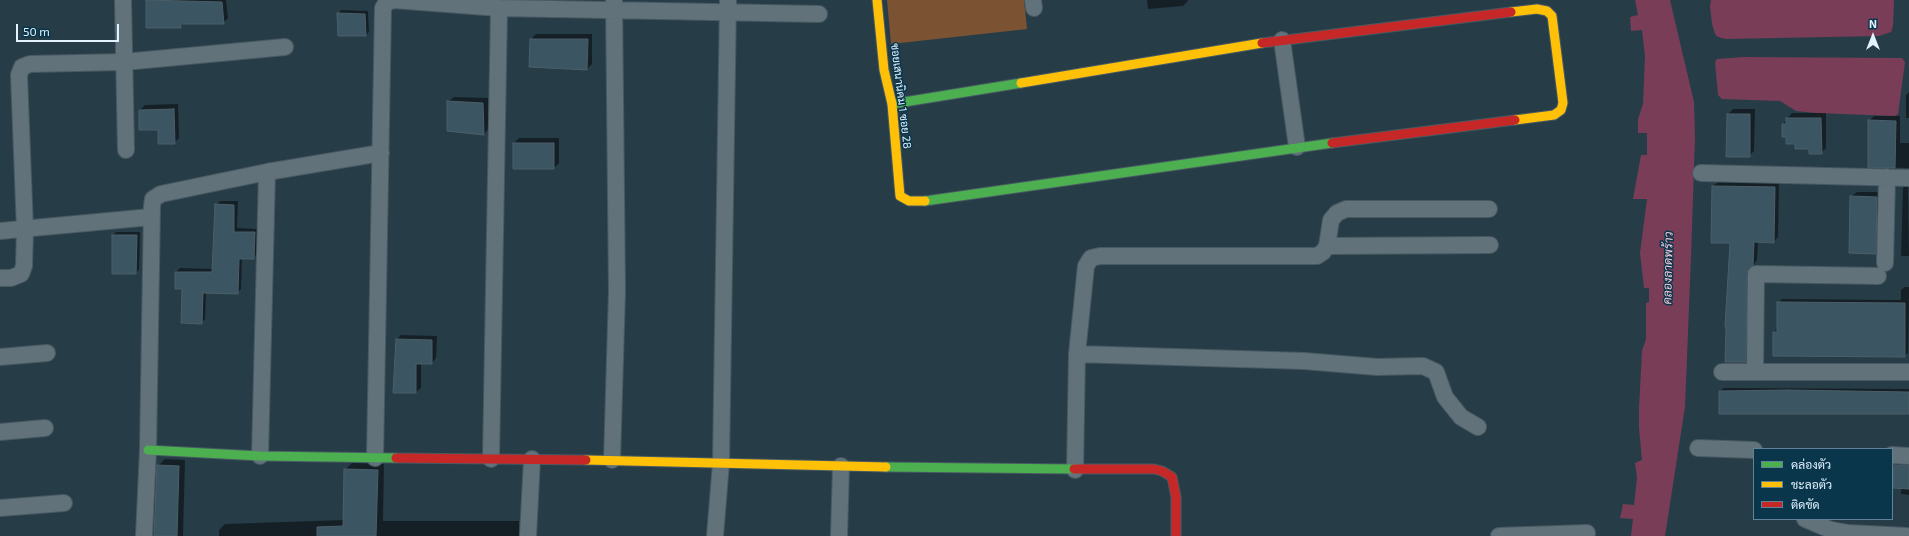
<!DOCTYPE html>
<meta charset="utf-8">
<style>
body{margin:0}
#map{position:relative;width:1909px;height:536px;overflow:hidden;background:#263d48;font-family:"Exo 2",Sarabun,sans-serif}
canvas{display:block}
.legend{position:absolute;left:1753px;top:448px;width:140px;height:72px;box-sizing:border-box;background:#0a364c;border:1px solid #608294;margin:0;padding:5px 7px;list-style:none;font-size:12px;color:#e2f3ff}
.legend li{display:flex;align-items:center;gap:8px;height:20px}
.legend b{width:20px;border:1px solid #608294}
.north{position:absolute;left:1853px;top:16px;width:40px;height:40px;-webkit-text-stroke:3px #0a364c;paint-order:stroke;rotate:0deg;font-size:11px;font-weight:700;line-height:16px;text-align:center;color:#e2f3ff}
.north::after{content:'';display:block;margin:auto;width:14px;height:18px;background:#e2f3ff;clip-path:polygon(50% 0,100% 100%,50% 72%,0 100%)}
.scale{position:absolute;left:16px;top:24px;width:103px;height:18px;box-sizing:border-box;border:2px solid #e2f3ff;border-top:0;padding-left:5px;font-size:12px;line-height:14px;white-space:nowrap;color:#e2f3ff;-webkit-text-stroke:3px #0a364c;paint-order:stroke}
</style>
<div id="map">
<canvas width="1909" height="536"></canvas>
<ul class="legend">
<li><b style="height:5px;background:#4caf50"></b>คล่องตัว</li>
<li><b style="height:5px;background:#ffc107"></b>ชะลอตัว</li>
<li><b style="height:5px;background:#c62828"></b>ติดขัด</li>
</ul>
<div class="north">N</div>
<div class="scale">50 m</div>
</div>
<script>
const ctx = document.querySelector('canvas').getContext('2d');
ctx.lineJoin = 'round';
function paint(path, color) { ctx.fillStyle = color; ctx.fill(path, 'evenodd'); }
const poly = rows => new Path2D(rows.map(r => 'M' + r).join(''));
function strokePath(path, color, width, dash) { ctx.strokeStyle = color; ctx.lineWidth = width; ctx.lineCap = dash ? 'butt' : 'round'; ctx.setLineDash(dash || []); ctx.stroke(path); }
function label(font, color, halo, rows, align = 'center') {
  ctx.font = font + ' "Exo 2",Sarabun,sans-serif'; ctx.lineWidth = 3; ctx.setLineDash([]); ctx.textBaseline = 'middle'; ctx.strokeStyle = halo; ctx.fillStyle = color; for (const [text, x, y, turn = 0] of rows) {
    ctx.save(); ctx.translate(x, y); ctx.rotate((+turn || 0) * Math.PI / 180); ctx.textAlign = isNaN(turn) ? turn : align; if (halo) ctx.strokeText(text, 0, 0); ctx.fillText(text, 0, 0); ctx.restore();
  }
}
paint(poly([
 [887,0,1024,0,1027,29,891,44]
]), '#7c5332');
paint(poly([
 [1635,0,1670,0,1694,102,1695,137,1691,257,1685,407,1665,536,1631,536,1633,519,1620,518,1623,504,1634,505,1637,478,1635,463,1642,460,1639,428,1639,408,1642,351,1646,339,1646,303,1649,302,1649,288,1644,288,1640,253,1647,199,1633,199,1641,155,1647,155,1647,133,1638,133,1638,119,1643,104,1645,56,1642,30,1631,31,1630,17,1638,15],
 [1711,0,1894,0,1893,26,1891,32,1879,36,1726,39,1718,37,1715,34,1712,24,1710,6],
 [1744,57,1902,58,1905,62,1898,114,1895,116,1816,113,1796,111,1780,101,1722,99,1718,95,1715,62,1717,59]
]), '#793d57');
paint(poly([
 [147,0,226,0,228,18,223,23,184,23,181,27,147,27],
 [1147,0,1188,0,1188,1,1183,6,1148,9],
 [341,10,368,11,369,32,366,35,338,14],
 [536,34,592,34,592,64,587,69,531,39],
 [1909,92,1909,118,1906,118,1906,95],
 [454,97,488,98,489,129,484,134,448,130,448,102],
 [178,104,179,138,174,143,140,110,145,105],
 [1733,109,1755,109,1754,151,1749,156,1727,156,1728,114],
 [1792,113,1826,113,1826,148,1821,153,1796,143,1787,136,1783,124],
 [1874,116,1900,116,1900,143,1909,143,1909,168,1869,167,1869,121],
 [519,138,559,138,559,163,554,168,514,143],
 [1718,182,1779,183,1778,237,1773,242,1758,241,1757,260,1751,268,1750,357,1745,362,1731,242,1713,186],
 [1908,183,1909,256,1901,256,1903,188],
 [1857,192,1882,192,1880,248,1875,253,1851,197],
 [220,201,238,201,237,228,258,229,257,254,253,258,242,258,241,289,237,293,206,292,205,319,201,323,176,272,180,268,213,269,216,205],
 [116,232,140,232,139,269,136,273,113,273,113,235],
 [1905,287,1909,287,1909,302,1908,353,1904,356,1774,332,1778,328,1778,303,1782,299,1901,300,1901,290],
 [401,335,437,336,436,358,432,363,421,363,421,388,416,392,394,392,396,340],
 [1724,388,1909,389,1909,413,1720,391],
 [165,459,185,460,183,536,155,536,158,466],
 [1900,460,1909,460,1909,495,1901,494,1901,488,1895,465],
 [352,463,384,464,383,521,519,521,519,536,219,536,219,530,225,524,344,520,345,470]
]), '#0007');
const building = poly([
 [146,0,222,2,224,24,181,24,181,28,146,28,146,0],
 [337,13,365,14,366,36,338,36,337,13],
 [530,39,588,39,587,70,529,67,530,39],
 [447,101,483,103,484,135,447,131,447,101],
 [174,109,175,144,158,144,158,130,139,130,139,110,174,109],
 [1727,114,1750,114,1750,157,1726,157,1727,114],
 [1786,118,1821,118,1822,154,1809,154,1809,149,1795,149,1795,144,1786,144,1786,137,1782,137,1782,124,1786,124,1786,118],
 [1868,120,1896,121,1895,168,1868,168,1868,120],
 [513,143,554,143,554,169,513,169,513,143],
 [1712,186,1775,187,1774,243,1754,242,1753,265,1748,269,1747,274,1746,362,1725,362,1726,327,1725,327,1730,243,1711,243,1712,186],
 [1850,196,1877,197,1876,254,1849,253,1850,196],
 [215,204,234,205,234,232,255,232,254,259,239,259,238,294,203,293,202,324,181,323,182,289,175,289,175,272,212,272,215,204],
 [112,235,137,235,136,274,112,274,112,235],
 [1777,302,1905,303,1905,357,1773,356,1773,332,1777,332,1777,302],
 [396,339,432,340,432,364,416,364,416,393,393,393,396,339],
 [1787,390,1909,392,1909,414,1719,414,1719,391,1787,390],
 [157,465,179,466,177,536,154,536,157,465],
 [1894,465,1909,465,1909,489,1893,488,1894,465],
 [344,469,378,470,376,536,317,536,317,527,343,526,344,469]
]);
paint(building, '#3b5562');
strokePath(building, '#4c5f68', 1);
const street = poly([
 [123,0,126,150],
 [1033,0,1034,8],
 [1282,40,1297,147],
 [1701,173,1909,178],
 [0,231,151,217],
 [1327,246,1490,245],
 [1885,263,1887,177],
 [0,278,11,278,21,274,24,266,25,230,19,75,22,67,30,64,124,62,285,47],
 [1077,354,1304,361,1377,367,1423,366,1436,372,1445,397,1461,417,1478,427],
 [0,357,47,353],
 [1722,372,1909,372],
 [1755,372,1756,274,1878,276],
 [0,432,45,428],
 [1698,448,1754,450],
 [1892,455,1909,456],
 [260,456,267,172],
 [375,458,383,8,387,2,394,0,499,8,819,14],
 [491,459,499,8],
 [612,460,617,291,614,0],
 [1075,470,1077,354,1086,266,1091,258,1100,256,1317,256,1323,252,1327,246,1331,220,1337,213,1346,209,1489,209],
 [0,508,64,503],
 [1805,519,1831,530,1848,533,1906,536],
 [144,536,148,450,152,206,153,199,161,194,267,172,381,153],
 [528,536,532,459],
 [715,536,721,463,728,0],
 [839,536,841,466],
 [1499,536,1587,533]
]);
const fast = poly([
 [892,104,1021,83],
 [925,201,1332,143],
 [148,450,260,456,396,458],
 [886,467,1074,469]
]);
const slow = poly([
 [877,0,884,70,892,104,900,196,909,201,925,201],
 [1511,12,1537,9,1547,11,1552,16,1563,103,1561,110,1554,115,1515,120],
 [1021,83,1262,43],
 [586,460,886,467]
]);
const jam = poly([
 [1262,43,1511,12],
 [1332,143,1515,120],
 [396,458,586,460],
 [1074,469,1154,469,1162,471,1172,477,1176,497,1176,536]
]);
strokePath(street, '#485962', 18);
strokePath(fast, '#485962', 11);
strokePath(slow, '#485962', 11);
strokePath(jam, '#485962', 11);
strokePath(street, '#62727b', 16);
strokePath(fast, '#4caf50', 9);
strokePath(slow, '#ffc107', 9);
strokePath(jam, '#c62828', 9);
label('11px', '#e2f3ff', '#0a364c', [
 ["ซอยเสนานิคม 1 ซอย 28",901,96,83]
]);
label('italic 12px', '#f5cad9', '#0a364c', [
 ["คลองลาดพร้าว",1668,268,-89]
]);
</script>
